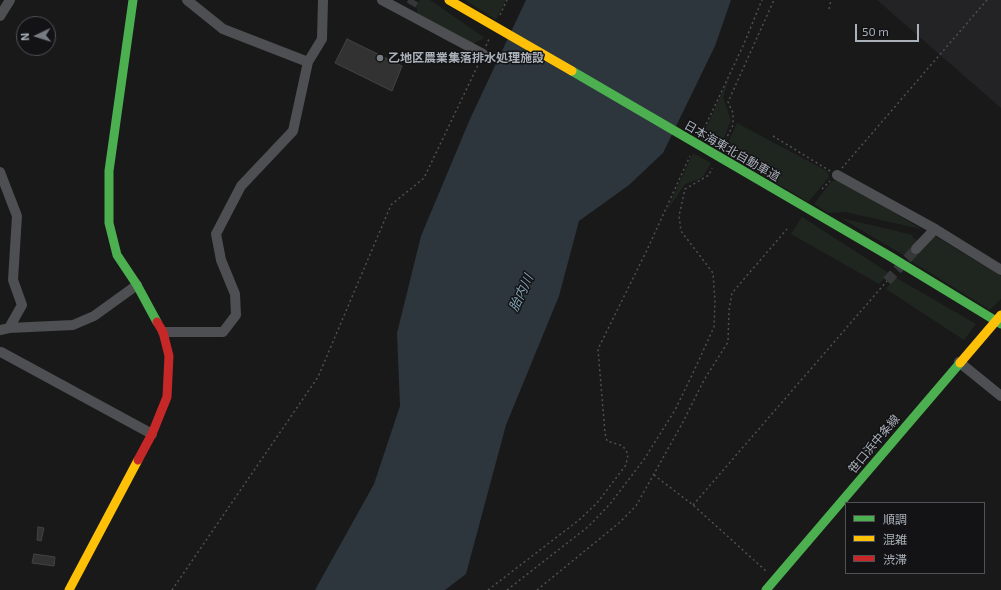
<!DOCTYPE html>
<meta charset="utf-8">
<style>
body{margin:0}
#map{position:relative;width:1001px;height:590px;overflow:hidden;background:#191919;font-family:"Exo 2","Noto Sans JP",sans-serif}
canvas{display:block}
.legend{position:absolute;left:845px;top:502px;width:140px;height:72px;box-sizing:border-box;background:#131315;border:1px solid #4f5257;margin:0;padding:5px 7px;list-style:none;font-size:12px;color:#aab1ba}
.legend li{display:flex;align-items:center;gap:8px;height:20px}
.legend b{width:20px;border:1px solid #4f5257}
.north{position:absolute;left:16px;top:16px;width:40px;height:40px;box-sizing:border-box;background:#131315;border:1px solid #4f5257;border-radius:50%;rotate:266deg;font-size:11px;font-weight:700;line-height:16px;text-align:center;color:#aab1ba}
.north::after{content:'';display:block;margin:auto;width:14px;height:18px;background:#777c82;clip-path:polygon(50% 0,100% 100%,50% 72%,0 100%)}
.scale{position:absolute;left:855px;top:24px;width:64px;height:18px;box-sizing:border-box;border:2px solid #aab1ba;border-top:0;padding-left:5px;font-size:12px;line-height:14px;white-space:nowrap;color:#aab1ba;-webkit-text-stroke:3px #131315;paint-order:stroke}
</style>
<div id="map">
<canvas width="1001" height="590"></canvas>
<ul class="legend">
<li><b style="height:5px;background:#4caf50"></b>順調</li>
<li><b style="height:5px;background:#ffc107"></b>混雑</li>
<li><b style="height:5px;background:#c62828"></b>渋滞</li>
</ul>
<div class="north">N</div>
<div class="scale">50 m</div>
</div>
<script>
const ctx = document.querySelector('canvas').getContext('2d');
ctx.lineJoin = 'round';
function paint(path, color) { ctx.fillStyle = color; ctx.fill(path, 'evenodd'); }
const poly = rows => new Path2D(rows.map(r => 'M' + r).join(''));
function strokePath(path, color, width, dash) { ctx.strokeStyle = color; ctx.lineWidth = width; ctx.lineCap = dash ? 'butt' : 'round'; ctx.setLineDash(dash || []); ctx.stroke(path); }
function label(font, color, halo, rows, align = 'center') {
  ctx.font = font + ' "Exo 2","Noto Sans JP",sans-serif'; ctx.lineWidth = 3; ctx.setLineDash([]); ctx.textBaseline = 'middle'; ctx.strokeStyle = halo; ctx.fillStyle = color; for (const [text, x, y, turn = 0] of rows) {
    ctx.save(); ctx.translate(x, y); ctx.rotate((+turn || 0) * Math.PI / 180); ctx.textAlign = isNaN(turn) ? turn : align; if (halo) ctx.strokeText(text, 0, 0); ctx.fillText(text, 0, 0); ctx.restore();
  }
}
paint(poly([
 [877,0,1001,0,1001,108]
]), '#232325');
paint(poly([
 [420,0,430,0,485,38,469,45,418,14,416,6],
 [465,0,506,0,496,20],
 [731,73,723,97,730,118,730,123,719,149,701,139],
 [737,123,827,171,829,177,808,202,724,152],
 [693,153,711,163,702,178,685,184,666,212],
 [840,180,921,229,845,212,828,213,814,204,832,181],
 [802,217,889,273,879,284,791,234],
 [841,218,913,235,912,237,919,241,905,256],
 [931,236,935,236,1001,276,1001,299,990,310,911,261],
 [895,277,976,324,964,340,886,289]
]), '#1f261f');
paint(poly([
 [526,0,731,0,715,46,663,153,629,185,579,221,559,296,506,425,466,574,445,590,315,590,374,484,400,406,397,333,421,236,470,119]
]), '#2c363c');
const building = poly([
 [347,39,402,66,392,91,335,63,347,39],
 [38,527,44,528,41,541,37,540,38,527],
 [34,554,55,557,54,566,32,563,34,554]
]);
paint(building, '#323233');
strokePath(building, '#414345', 1);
strokePath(poly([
 [411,5,414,0],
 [887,281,916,249]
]), '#363739', 10, [10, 5]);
strokePath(poly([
 [829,9,831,0],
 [500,15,507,0],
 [486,46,489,39],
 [702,133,743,46,762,0],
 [773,136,830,171],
 [723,145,733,125,733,113,728,102,774,0],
 [842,168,987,0],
 [822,189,830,181],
 [654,475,693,505,766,571],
 [693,505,887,281],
 [172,590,318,377,391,205,424,178,479,63],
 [488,590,579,520,597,503,626,465,628,454,623,446,607,441,605,433,598,349,647,250,690,156],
 [507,590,589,526,610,504,645,458,675,410,693,373,714,327,715,301,713,273,681,231,679,216,685,189,709,175,712,168],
 [537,590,619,523,636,506,683,422,704,380,728,342,729,310,732,293,787,229]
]), '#4f5054', 1.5, [2, 3]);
strokePath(poly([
 [187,0,223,29,308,62],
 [382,0,483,54],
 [0,16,10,0],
 [0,172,17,216,13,280,22,305,9,328,0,330],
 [837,175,935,229,1001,270],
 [916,249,935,229],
 [9,328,73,325,94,316,137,285],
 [163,332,223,332,236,315,235,294,221,260,216,234,241,186,293,131,308,62,322,39,323,0],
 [1,352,152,434],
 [959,362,1001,396]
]), '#4d4f52', 10);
strokePath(poly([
 [133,0,109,171,109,223,117,255,137,285,157,322],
 [572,71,891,257,1001,324],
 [766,590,960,363]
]), '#4caf50', 9);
strokePath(poly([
 [449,0,572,71],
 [960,363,1001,315],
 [69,590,138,460]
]), '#ffc107', 9);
strokePath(poly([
 [138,460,152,434,167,397,169,356,163,332,157,322]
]), '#c62828', 9);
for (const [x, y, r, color] of [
 [380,58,4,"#777c82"]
]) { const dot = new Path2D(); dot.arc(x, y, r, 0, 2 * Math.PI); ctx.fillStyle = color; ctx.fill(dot); strokePath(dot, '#131315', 1.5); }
label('bold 12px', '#aab1ba', '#131315', [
 ["乙地区農業集落排水処理施設",388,58]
], 'left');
label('12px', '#aab1ba', '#131315', [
 ["日本海東北自動車道",732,151,30],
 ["笹口浜中条線",874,444,-50]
]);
label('italic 13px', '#82a3b5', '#131315', [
 ["胎内川",521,293,-65]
]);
</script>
